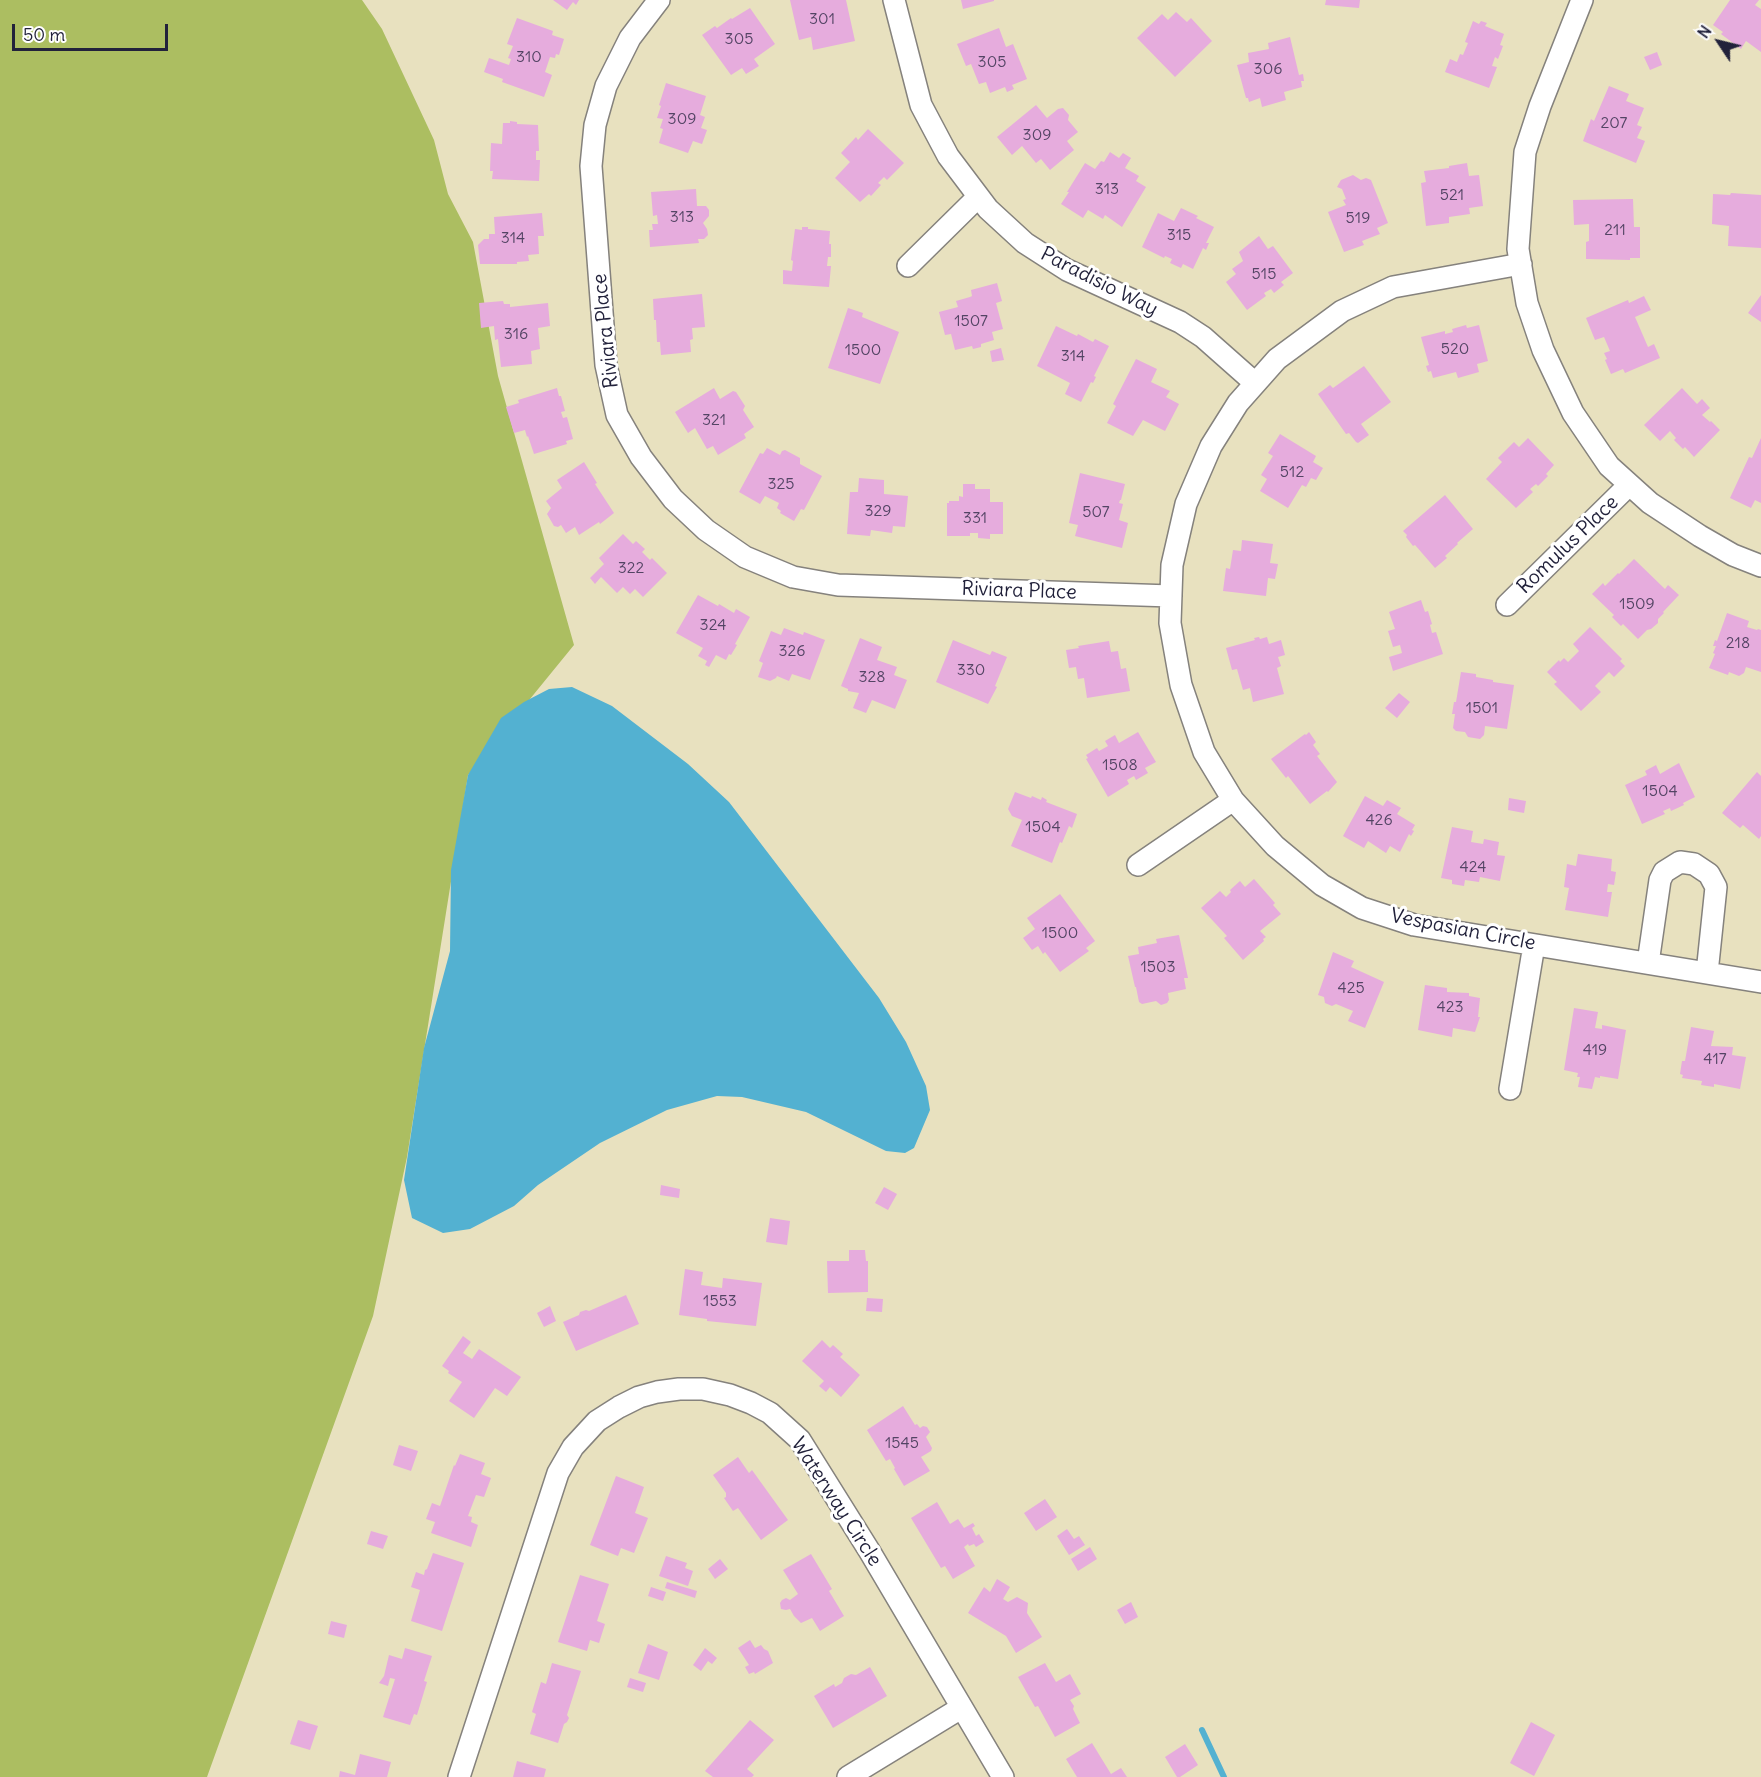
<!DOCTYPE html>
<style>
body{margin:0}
#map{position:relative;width:1761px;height:1777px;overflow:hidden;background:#e8e1bf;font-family:Delius,sans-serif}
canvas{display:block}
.north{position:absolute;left:1689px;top:12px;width:60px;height:60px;-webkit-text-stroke:4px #fff;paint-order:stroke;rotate:305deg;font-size:16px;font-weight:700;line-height:24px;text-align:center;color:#22223b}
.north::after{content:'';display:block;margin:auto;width:21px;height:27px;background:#22223b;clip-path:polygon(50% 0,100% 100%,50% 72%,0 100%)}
.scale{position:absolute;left:12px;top:24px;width:156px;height:27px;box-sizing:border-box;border:3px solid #22223b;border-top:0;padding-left:8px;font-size:18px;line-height:21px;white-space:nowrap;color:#22223b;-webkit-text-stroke:4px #fff;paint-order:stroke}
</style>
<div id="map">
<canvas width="1761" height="1777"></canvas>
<div class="north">N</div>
<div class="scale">50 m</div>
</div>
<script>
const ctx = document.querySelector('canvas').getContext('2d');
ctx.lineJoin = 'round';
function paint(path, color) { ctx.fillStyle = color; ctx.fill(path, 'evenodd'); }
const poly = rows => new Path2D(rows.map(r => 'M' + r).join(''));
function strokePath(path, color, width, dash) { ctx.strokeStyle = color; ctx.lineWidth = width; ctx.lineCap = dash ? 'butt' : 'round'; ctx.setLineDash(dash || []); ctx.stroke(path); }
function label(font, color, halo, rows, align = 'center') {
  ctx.font = font + ' Delius,sans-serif'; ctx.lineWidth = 6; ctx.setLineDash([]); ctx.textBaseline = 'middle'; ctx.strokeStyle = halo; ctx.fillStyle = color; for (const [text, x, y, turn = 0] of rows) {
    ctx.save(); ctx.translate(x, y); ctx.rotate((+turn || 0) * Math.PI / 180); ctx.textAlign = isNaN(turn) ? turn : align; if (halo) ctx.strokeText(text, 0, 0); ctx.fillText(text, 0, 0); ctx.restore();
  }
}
paint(poly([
 [0,0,362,0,382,29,434,140,448,194,473,242,498,376,574,645,468,775,407,1157,373,1316,207,1777,0,1777]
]), '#acbe61');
paint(poly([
 [572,687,612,706,688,764,729,802,879,998,906,1042,926,1086,930,1110,914,1148,905,1153,886,1151,806,1112,742,1097,717,1096,667,1110,600,1143,538,1185,514,1206,470,1229,443,1233,412,1218,404,1180,424,1048,450,951,451,870,468,775,501,718,524,702,549,689]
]), '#53b1d1');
strokePath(poly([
 [1202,1730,1224,1777]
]), '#53b1d1', 6);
paint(poly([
 [553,0,579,0,576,5,573,2,567,10],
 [790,0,846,0,855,41,813,50,811,37,799,40],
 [961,0,994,0,994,1,963,9],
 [1326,0,1360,0,1359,8,1325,5],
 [1730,0,1759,0,1755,5,1761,9,1761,52,1746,41,1741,49,1721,34,1723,32,1713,25],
 [750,8,775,44,754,59,759,66,746,74,742,68,731,75,702,35,715,26,717,28,731,18,732,19],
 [1176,12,1187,22,1191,18,1212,41,1175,77,1137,38,1162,14,1168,20],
 [517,18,553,31,552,35,564,39,559,55,556,54,555,58,550,57,545,72,552,75,544,97,502,82,503,79,484,72,489,58,509,65,511,59,508,58,513,46,507,44],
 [1473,21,1479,24,1481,21,1487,23,1485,26,1504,34,1500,45,1503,46,1498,59,1495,57,1492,66,1497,67,1489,88,1445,72,1450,59,1457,62,1460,54,1463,55,1468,43,1465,42],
 [999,28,1006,47,1013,44,1027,79,1012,85,1014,89,1007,92,1005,87,990,93,986,82,979,84,971,64,966,66,957,44],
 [1290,37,1299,75,1303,74,1304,81,1301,81,1302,87,1284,92,1286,100,1262,107,1260,98,1249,102,1248,98,1246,98,1237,65,1249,62,1248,53,1269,49,1268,43],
 [1657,52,1662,65,1650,70,1644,57],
 [666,83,706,96,700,115,705,117,701,128,707,130,702,144,693,141,688,153,659,143,663,129,660,128,663,119,657,118,661,106,659,105],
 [1609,86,1629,94,1626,101,1644,108,1637,125,1642,127,1637,138,1645,141,1636,163,1583,141,1591,119,1594,121],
 [1036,105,1047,118,1058,109,1063,108,1069,115,1068,120,1078,132,1067,141,1074,150,1050,170,1041,159,1036,163,1022,146,1012,155,997,137],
 [510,121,517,122,517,124,538,125,539,151,536,151,536,160,540,160,539,181,492,179,493,171,490,171,491,143,502,144,503,123,510,123],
 [868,129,904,163,887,180,884,177,878,183,881,185,871,196,869,194,860,202,835,178,850,162,841,153,856,137,858,140],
 [1110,152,1119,158,1123,153,1131,158,1125,168,1139,176,1136,181,1146,187,1122,227,1105,215,1103,219,1088,210,1083,218,1061,204,1069,192,1067,192,1085,163,1095,169,1101,161,1104,162],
 [1467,163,1469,176,1479,175,1483,206,1469,208,1470,214,1449,217,1449,223,1426,226,1421,183,1426,182,1424,171,1449,168,1449,166],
 [1353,175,1361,180,1366,178,1371,180,1388,223,1377,228,1380,234,1362,241,1364,245,1344,252,1328,212,1346,205,1343,200,1346,199,1342,189,1337,187,1341,180],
 [696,189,697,206,706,206,709,210,709,216,703,223,707,229,708,235,704,239,698,239,699,243,650,247,649,230,653,230,652,224,658,224,657,215,653,216,651,192],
 [1731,193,1761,195,1761,248,1728,246,1729,226,1712,224,1713,194,1730,195],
 [1633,199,1634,227,1640,227,1640,258,1630,258,1630,260,1586,259,1586,242,1589,241,1589,224,1574,225,1573,200],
 [1181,208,1198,216,1196,218,1214,227,1206,243,1209,243,1206,250,1203,248,1193,269,1183,264,1181,268,1170,263,1172,259,1165,256,1164,258,1142,247,1158,213,1174,221],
 [542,213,544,236,538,236,539,254,528,255,529,261,517,262,517,264,480,264,478,245,484,239,489,239,489,234,495,234,494,217],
 [802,227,808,227,808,229,830,231,829,244,831,244,831,257,828,257,827,266,831,266,829,287,783,284,783,270,792,271,793,261,791,260,795,229,802,230],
 [1259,236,1268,249,1273,246,1293,273,1281,282,1284,285,1274,293,1271,289,1264,293,1266,296,1247,310,1226,282,1236,274,1232,269,1243,261,1239,252],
 [997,283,1002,301,996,303,1003,329,992,332,994,340,981,344,981,347,973,349,972,346,955,350,951,334,945,335,939,312,958,307,956,301,970,297,972,296,971,290],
 [702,294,705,327,692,328,693,339,690,340,691,352,661,355,660,342,657,342,656,320,654,320,653,299],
 [1761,295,1761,322,1748,313],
 [1644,296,1651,310,1635,317,1648,347,1654,344,1660,358,1625,373,1623,369,1611,374,1605,360,1607,359,1604,353,1610,351,1604,337,1595,340,1586,318,1628,300,1629,303],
 [503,301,504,304,510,304,510,307,548,303,550,326,538,328,540,349,531,351,532,364,501,367,498,339,495,340,494,326,481,328,479,303],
 [848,308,863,313,862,317,899,332,880,384,828,368],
 [1466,325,1467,328,1479,325,1488,361,1477,364,1479,372,1458,378,1456,372,1433,378,1431,371,1428,372,1426,366,1429,365,1421,337,1445,331,1445,334,1453,332,1452,329],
 [1056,326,1077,336,1078,334,1093,342,1095,339,1109,346,1094,376,1096,377,1093,383,1091,382,1081,402,1065,394,1070,383,1037,366],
 [1001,348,1004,360,992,362,990,351],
 [1136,359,1157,369,1151,382,1170,391,1166,397,1179,404,1165,431,1143,420,1133,436,1107,423,1116,406,1113,404],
 [1364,366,1391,402,1361,424,1369,435,1358,443,1356,442,1349,433,1346,434,1318,394,1330,385,1333,388],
 [557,388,559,396,561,396,565,411,561,412,563,418,567,417,573,439,566,441,567,444,534,454,528,436,527,437,525,430,514,433,506,407,519,403,518,400],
 [714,388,720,399,733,391,736,392,745,406,743,410,754,427,744,434,746,438,718,455,713,446,707,449,695,428,688,433,675,412],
 [1682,388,1697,404,1702,399,1710,408,1702,415,1710,422,1711,421,1720,430,1694,457,1685,447,1683,449,1674,440,1676,438,1670,431,1660,441,1644,425],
 [1280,434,1316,456,1313,462,1323,468,1316,480,1311,478,1306,487,1302,485,1288,508,1260,491,1267,479,1261,475,1273,456,1268,453],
 [1528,438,1554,465,1546,474,1548,476,1538,486,1536,484,1530,489,1533,492,1516,508,1486,479,1502,462,1498,458,1514,442,1519,447],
 [1761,438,1761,503,1755,500,1751,508,1730,498,1749,457,1752,458],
 [767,448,780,455,782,451,785,450,800,458,800,464,822,476,804,510,801,509,794,521,780,513,781,511,777,508,779,503,765,496,760,504,739,492,760,453,763,454],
 [584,462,597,483,595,484,614,513,600,524,599,522,579,535,575,527,566,533,561,525,558,527,554,526,547,514,551,508,546,501,562,488,557,480],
 [1080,473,1125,484,1121,500,1120,500,1119,503,1123,504,1119,520,1128,523,1122,548,1075,536,1078,525,1069,523],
 [859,478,884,480,884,494,908,496,905,527,893,526,892,533,871,530,870,536,847,534,850,492,858,492],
 [963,484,975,484,975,489,990,489,990,502,1003,502,1003,534,990,534,990,539,978,538,978,533,970,533,970,536,947,536,947,503,949,503,949,501,959,501,959,496,963,497],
 [1445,495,1473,529,1457,543,1458,544,1445,556,1447,558,1435,568,1415,545,1413,546,1406,537,1407,535,1403,531],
 [623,534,633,544,636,541,645,549,642,552,650,560,652,558,667,573,643,597,635,589,630,594,623,587,617,593,601,577,595,584,590,578,604,564,599,558],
 [1242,540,1273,544,1270,563,1278,564,1275,579,1268,578,1266,596,1223,591,1226,568,1230,569,1233,550,1241,551],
 [1634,559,1665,589,1668,585,1679,595,1663,612,1664,613,1658,619,1658,623,1651,629,1647,630,1638,639,1623,624,1621,626,1612,617,1614,615,1592,594,1603,583,1605,586,1618,573,1619,574],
 [698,595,718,606,719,604,734,613,736,609,750,617,735,644,737,645,731,655,729,654,726,660,716,655,709,667,705,665,707,661,698,656,703,648,676,633],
 [1421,600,1425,612,1428,611,1432,624,1430,625,1432,633,1436,632,1443,654,1393,671,1389,657,1402,653,1400,645,1393,647,1388,631,1395,629,1389,612],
 [1727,613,1749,621,1747,627,1757,630,1758,629,1761,630,1761,672,1746,667,1744,673,1739,676,1729,672,1728,675,1709,668,1715,654,1713,653,1716,646,1713,646,1715,640,1717,641],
 [1590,627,1622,659,1620,661,1625,666,1614,677,1609,672,1595,686,1601,692,1581,711,1554,684,1557,682,1547,672,1559,660,1560,662,1564,658,1568,662,1579,651,1573,644],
 [784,628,803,635,804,632,825,640,810,680,792,674,789,681,777,676,776,678,770,681,758,677,763,663,759,661,771,631,781,635],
 [1259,637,1260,639,1267,637,1269,644,1281,640,1285,655,1278,657,1281,666,1277,668,1284,694,1253,702,1250,688,1243,690,1237,669,1232,670,1226,648,1255,640,1254,638],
 [860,638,882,647,877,660,897,667,894,675,907,680,895,709,872,700,866,713,853,708,859,693,848,691,848,689,841,686],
 [953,640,990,655,992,651,1007,657,995,686,997,687,988,704,936,682],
 [1109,641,1111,652,1118,651,1121,669,1126,668,1130,691,1087,698,1084,678,1078,679,1076,667,1069,668,1066,650,1079,648,1078,646],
 [1461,672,1476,674,1476,677,1493,680,1493,682,1514,685,1507,729,1485,726,1484,735,1480,739,1468,737,1465,732,1456,731,1453,728,1455,714,1452,714,1454,702,1456,702],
 [1399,693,1410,702,1397,718,1385,708],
 [1138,732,1156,762,1145,768,1148,773,1136,780,1134,776,1127,780,1129,784,1108,797,1086,759,1088,758,1086,755,1097,748,1099,751,1108,746,1105,741,1115,735,1119,743],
 [1309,732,1316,742,1313,745,1320,754,1317,756,1337,782,1328,792,1327,791,1310,804,1288,776,1286,778,1271,759,1305,734,1306,735],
 [1679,763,1695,797,1683,803,1684,805,1671,811,1670,808,1663,811,1665,814,1642,824,1625,785,1647,775,1645,771,1656,765,1660,774],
 [1757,772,1761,776,1761,836,1759,839,1743,825,1740,828,1722,813],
 [1015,792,1031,798,1032,796,1041,800,1042,797,1047,800,1046,802,1077,814,1072,828,1069,826,1062,843,1060,842,1052,863,1011,846,1022,820,1012,816,1008,809],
 [1365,796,1383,806,1387,800,1401,808,1397,814,1415,825,1412,830,1414,831,1411,836,1409,834,1400,852,1390,846,1386,853,1368,841,1364,848,1343,836],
 [1509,798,1526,801,1524,813,1508,810],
 [1452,827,1473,831,1471,842,1483,844,1484,839,1499,842,1497,855,1505,856,1500,881,1480,877,1479,882,1465,880,1464,886,1452,884,1452,880,1441,878],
 [1578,854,1612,859,1611,871,1616,872,1614,885,1608,884,1607,892,1612,892,1608,917,1565,910,1569,888,1564,887,1567,864,1576,866],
 [1254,879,1275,903,1273,905,1281,914,1260,931,1266,937,1263,939,1264,941,1243,960,1224,938,1227,936,1201,908,1220,891,1226,897,1231,892,1230,890,1240,881,1245,887],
 [1060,894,1095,941,1086,948,1089,951,1060,972,1045,952,1043,954,1038,946,1032,950,1023,938,1035,929,1027,918],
 [1179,935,1188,978,1184,978,1186,989,1168,993,1169,1000,1167,1003,1161,1005,1156,1001,1142,1004,1139,1002,1136,987,1135,987,1128,956,1139,954,1138,947,1157,943,1156,939],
 [1333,952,1354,961,1351,967,1384,982,1365,1028,1348,1021,1353,1011,1336,1004,1332,1006,1325,1003,1324,997,1318,995],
 [1425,985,1447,988,1447,992,1469,993,1469,996,1480,998,1478,1017,1480,1017,1475,1032,1453,1028,1452,1037,1418,1030],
 [1574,1008,1598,1012,1595,1028,1602,1029,1602,1025,1626,1030,1618,1079,1600,1076,1600,1078,1595,1077,1592,1089,1578,1087,1580,1077,1577,1077,1578,1073,1564,1070],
 [1691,1027,1714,1031,1711,1046,1733,1047,1732,1055,1746,1057,1740,1089,1714,1084,1714,1087,1701,1085,1702,1081,1682,1078,1683,1075,1680,1074,1682,1061,1685,1061],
 [661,1185,680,1189,679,1198,660,1195],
 [884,1187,897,1194,888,1210,875,1203],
 [770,1218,790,1221,787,1245,766,1242],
 [849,1250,865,1250,866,1261,868,1261,868,1292,828,1293,827,1261,849,1261],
 [685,1269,703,1272,701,1285,722,1288,723,1278,762,1283,756,1326,707,1321,707,1319,679,1315],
 [626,1295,639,1324,576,1351,563,1322,579,1315,580,1312,586,1310,589,1311],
 [867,1298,883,1299,882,1312,866,1311],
 [550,1306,556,1321,544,1327,537,1313],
 [463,1336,471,1342,463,1353,472,1359,479,1349,521,1377,507,1396,495,1388,474,1418,449,1401,462,1382,448,1373,449,1371,442,1366],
 [822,1340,830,1348,833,1345,843,1354,840,1357,860,1375,841,1397,830,1387,826,1392,819,1386,824,1381,802,1361],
 [903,1406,915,1425,917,1424,920,1428,923,1426,927,1427,930,1432,926,1437,932,1448,931,1451,921,1457,930,1471,904,1486,894,1469,895,1468,890,1459,886,1461,867,1430],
 [399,1445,418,1451,411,1471,393,1465],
 [460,1454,485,1463,481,1474,491,1478,484,1497,476,1495,468,1516,472,1517,471,1522,478,1525,471,1547,431,1533,435,1522,426,1519,432,1503,440,1506,454,1465,455,1466],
 [738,1457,749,1473,752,1470,788,1520,761,1540,738,1508,733,1511,724,1498,726,1497,726,1493,713,1475],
 [616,1476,644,1487,635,1513,648,1518,634,1553,621,1548,618,1556,590,1545],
 [1045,1499,1057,1517,1036,1531,1024,1513],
 [937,1502,950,1524,958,1519,964,1528,973,1523,975,1526,972,1528,976,1536,979,1534,984,1542,976,1547,974,1544,969,1546,968,1544,964,1547,975,1566,953,1579,945,1566,941,1568,911,1518],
 [1067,1529,1074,1539,1079,1536,1085,1545,1069,1555,1057,1536],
 [371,1531,388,1536,383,1549,367,1544],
 [1090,1547,1097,1559,1078,1571,1071,1559],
 [433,1553,464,1563,442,1631,411,1621,420,1590,411,1587,416,1572,424,1575,425,1570,427,1569],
 [811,1554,832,1589,829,1591,844,1616,820,1631,812,1618,801,1623,794,1616,790,1609,786,1610,781,1609,780,1603,782,1600,786,1598,790,1600,798,1594,783,1570],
 [666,1556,687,1563,685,1568,693,1571,688,1586,659,1576],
 [720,1559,728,1569,715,1579,708,1569],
 [580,1575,609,1584,597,1621,605,1624,599,1643,590,1640,587,1651,558,1642],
 [997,1579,1010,1587,1003,1599,1008,1602,1017,1597,1028,1603,1027,1613,1042,1637,1016,1653,1006,1636,968,1613,984,1587,990,1592],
 [667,1582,697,1591,695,1598,665,1588],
 [651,1587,666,1592,663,1601,648,1596],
 [1131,1602,1138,1617,1125,1624,1117,1610],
 [331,1621,347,1625,344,1638,328,1634],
 [750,1640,755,1648,761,1645,764,1649,768,1651,773,1663,755,1674,754,1672,749,1674,745,1667,749,1665,738,1648],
 [648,1644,668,1652,659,1680,638,1673],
 [405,1648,432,1656,424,1681,427,1682,417,1715,414,1714,410,1725,383,1717,395,1679,390,1678,388,1686,379,1683,384,1676,389,1655,402,1659],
 [705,1648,717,1658,712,1664,708,1661,701,1671,693,1665],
 [552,1663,581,1671,567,1715,569,1718,567,1722,564,1724,558,1743,530,1734,536,1714,532,1712,541,1682,546,1684],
 [1045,1663,1056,1682,1070,1674,1081,1694,1070,1700,1074,1706,1073,1709,1080,1723,1055,1737,1038,1706,1035,1707,1018,1677],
 [870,1667,887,1696,833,1728,814,1696,834,1684,835,1687,842,1683,844,1678,851,1674,856,1675],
 [630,1678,646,1683,643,1692,627,1687],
 [298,1720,318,1726,310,1750,290,1744],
 [750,1720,774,1740,747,1769,754,1775,752,1777,713,1777,705,1771],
 [1531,1722,1555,1735,1534,1776,1510,1763],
 [1092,1743,1111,1774,1121,1768,1127,1777,1077,1777,1066,1759],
 [1185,1744,1198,1765,1180,1777,1177,1777,1165,1757],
 [360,1754,391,1762,387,1777,339,1777,340,1771,355,1775],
 [517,1761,546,1769,544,1777,513,1777]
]), '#e6acdd');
const minor = poly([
 [659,0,630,38,606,86,595,125,591,166,606,365,617,415,641,457,673,499,706,530,745,557,793,577,838,585,1171,596],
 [894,0,921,105,948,156,988,209,1025,243,1067,270,1180,322,1203,337,1255,383],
 [1582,0,1540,106,1525,152,1518,249,1527,303,1543,350,1573,413,1609,466,1650,503,1700,536,1733,555,1761,566],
 [1521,264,1393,287,1342,311,1277,359,1238,403,1211,446,1186,504,1172,565,1170,623,1181,685,1204,752,1233,800,1275,846,1322,885,1362,908,1414,925,1761,982],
 [908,266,978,197],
 [1507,605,1629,485],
 [1138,865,1233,800],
 [1648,963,1660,880,1664,872,1680,862,1694,864,1709,874,1716,887,1707,973],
 [1510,1089,1534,945],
 [459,1777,558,1473,573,1447,597,1421,619,1407,639,1397,657,1392,679,1389,703,1389,730,1395,751,1403,770,1413,800,1440,870,1552,1003,1777],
 [848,1777,961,1708]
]);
strokePath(minor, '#85827d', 24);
strokePath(minor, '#fff', 21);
label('16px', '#534464', null, [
 ["301",822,19],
 ["305",739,39],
 ["310",529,57],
 ["305",992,62],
 ["306",1268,69],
 ["309",682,119],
 ["207",1614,123],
 ["309",1037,135],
 ["313",1107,189],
 ["521",1452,195],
 ["313",682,217],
 ["519",1358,218],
 ["211",1615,230],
 ["315",1179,235],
 ["314",513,238],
 ["515",1264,274],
 ["1507",971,321],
 ["316",516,334],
 ["520",1455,349],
 ["1500",863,350],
 ["314",1073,356],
 ["321",714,420],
 ["512",1292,472],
 ["325",781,484],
 ["329",878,511],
 ["507",1096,512],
 ["331",975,518],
 ["322",631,568],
 ["1509",1637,604],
 ["324",713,625],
 ["218",1738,643],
 ["326",792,651],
 ["330",971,670],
 ["328",872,677],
 ["1501",1482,708],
 ["1508",1120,765],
 ["1504",1660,791],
 ["426",1379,820],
 ["1504",1043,827],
 ["424",1473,867],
 ["1500",1060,933],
 ["1503",1158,967],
 ["425",1351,988],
 ["423",1450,1007],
 ["419",1595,1050],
 ["417",1715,1059],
 ["1553",720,1301],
 ["1545",902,1443]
]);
label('20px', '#22223b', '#fff', [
 ["Paradisio Way",1099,282,27],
 ["Riviara Place",606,331,-96],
 ["Romulus Place",1568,545,-44],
 ["Riviara Place",1019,591,2],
 ["Vespasian Circle",1463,930,11],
 ["Waterway Circle",836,1502,57]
]);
</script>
